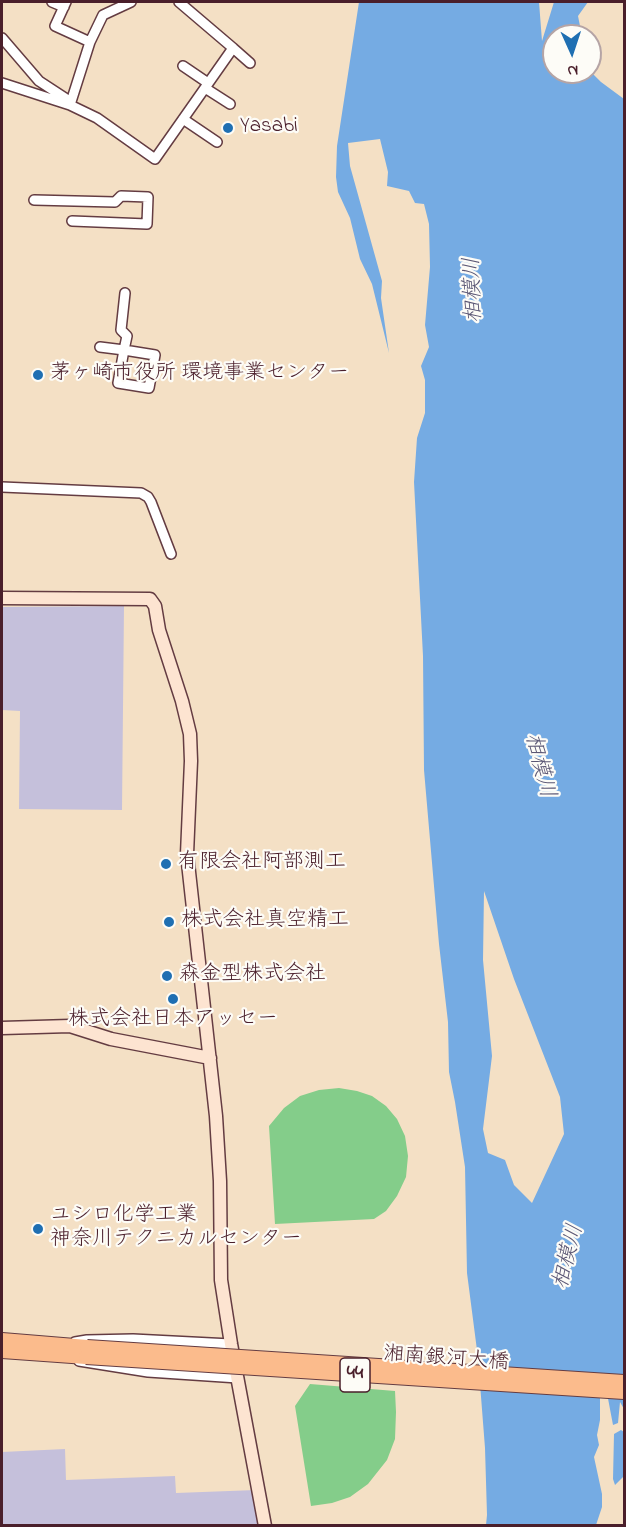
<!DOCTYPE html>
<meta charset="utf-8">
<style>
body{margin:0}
#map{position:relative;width:626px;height:1527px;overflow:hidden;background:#f4e0c5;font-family:"Indie Flower",sans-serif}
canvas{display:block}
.frame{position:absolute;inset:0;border:3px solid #4a1f2b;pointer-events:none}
.north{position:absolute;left:542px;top:24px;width:60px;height:60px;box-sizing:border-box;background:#fdfcf7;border:2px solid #b5a4a5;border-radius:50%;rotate:177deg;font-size:16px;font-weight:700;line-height:24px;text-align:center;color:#4a1f2b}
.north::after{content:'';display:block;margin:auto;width:21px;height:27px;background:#1f6fb2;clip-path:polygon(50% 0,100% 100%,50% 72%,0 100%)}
</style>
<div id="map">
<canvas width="626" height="1527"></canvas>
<div class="frame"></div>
<div class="north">N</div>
</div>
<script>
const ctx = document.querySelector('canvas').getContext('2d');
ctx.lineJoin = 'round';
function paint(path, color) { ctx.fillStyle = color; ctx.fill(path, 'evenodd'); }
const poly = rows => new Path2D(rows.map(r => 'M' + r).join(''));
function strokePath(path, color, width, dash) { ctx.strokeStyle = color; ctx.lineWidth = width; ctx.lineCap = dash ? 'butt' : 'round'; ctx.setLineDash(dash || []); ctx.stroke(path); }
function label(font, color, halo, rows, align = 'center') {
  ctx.font = font + ' "Indie Flower","Klee One",sans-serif'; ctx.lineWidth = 4.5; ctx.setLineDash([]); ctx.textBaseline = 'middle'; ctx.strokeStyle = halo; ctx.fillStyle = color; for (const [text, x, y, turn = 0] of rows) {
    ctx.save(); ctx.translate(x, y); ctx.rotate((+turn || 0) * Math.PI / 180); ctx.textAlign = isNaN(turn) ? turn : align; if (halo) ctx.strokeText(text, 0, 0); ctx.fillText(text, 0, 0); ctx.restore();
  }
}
paint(poly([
 [124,606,122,810,19,809,20,711,2,710,2,607],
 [65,1449,66,1480,175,1476,176,1493,256,1490,263,1525,2,1525,2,1452]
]), '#c5c0db');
paint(poly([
 [339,1088,357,1091,372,1096,386,1106,397,1119,405,1136,408,1156,406,1177,397,1196,386,1211,374,1219,275,1224,269,1126,284,1108,300,1096,319,1090],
 [310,1384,395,1391,396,1412,395,1439,387,1460,368,1484,350,1497,332,1503,311,1506,295,1406]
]), '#84cd8a');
paint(poly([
 [359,2,539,2,542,41,554,2,588,2,578,16,582,36,554,36,554,72,590,71,601,82,624,99,624,1409,620,1402,618,1423,613,1425,606,1388,600,1383,600,1420,597,1435,599,1445,594,1457,602,1494,602,1507,596,1525,486,1525,487,1515,485,1448,478,1358,467,1273,465,1167,455,1102,449,1072,448,1022,439,944,424,770,423,656,414,482,417,438,425,413,425,380,421,366,429,347,425,325,430,267,429,224,424,204,415,203,409,191,387,186,388,172,380,139,348,143,350,166,382,281,381,298,389,353,372,284,360,259,350,218,338,192,336,177,337,146],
 [484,891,514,979,560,1097,564,1134,532,1203,514,1185,505,1160,488,1153,483,1129,492,1056,483,960],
 [621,1430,624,1432,624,1476,615,1485,613,1479,614,1434]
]), '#75abe3');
const street = poly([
 [52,2,64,7],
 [66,2,55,26,90,42],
 [179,2,233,48],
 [2,38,39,81,65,98,69,103],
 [183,66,208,83],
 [2,83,70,105,97,118,155,159,233,48,250,63],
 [205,88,230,104],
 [70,105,90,42,103,15,131,2],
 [183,119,217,142],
 [34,200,115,202,121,196,148,197,147,224,72,221],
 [100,347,124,350,155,355,149,388,118,383,124,350,127,336,121,330,125,293],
 [2,487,141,493,148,497,151,502,171,554],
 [75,1342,87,1340,133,1339,231,1344],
 [79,1361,148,1372,238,1378]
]);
const secondary = poly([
 [2,598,150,599,155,606,159,630,182,701,190,734,191,761,187,854,216,1116,220,1181,221,1280,231,1344,265,1526],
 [2,1028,70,1026,111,1039,210,1058]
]);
const primary = poly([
 [2,1340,87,1347],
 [2,1351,86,1357]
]);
strokePath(street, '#643c42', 12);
strokePath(secondary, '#643c42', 15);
strokePath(primary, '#643c42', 16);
strokePath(street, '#fff', 9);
strokePath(secondary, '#fde4d1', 12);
strokePath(primary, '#fbbb8c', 14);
const primaryBridge = poly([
 [87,1347,624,1382],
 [86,1357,624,1392]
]);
strokePath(primaryBridge, '#643c42', 16, []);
strokePath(primaryBridge, '#fbbb8c', 14);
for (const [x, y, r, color] of [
 [228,128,6,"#1f6fb2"],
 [38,375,6,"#1f6fb2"],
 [166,864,6,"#1f6fb2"],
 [169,922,6,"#1f6fb2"],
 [167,976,6,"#1f6fb2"],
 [173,999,6,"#1f6fb2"],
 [38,1229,6,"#1f6fb2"]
]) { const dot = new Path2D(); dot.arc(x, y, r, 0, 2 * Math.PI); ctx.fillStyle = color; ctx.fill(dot); strokePath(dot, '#fdfcf7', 2); }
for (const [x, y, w] of [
 [355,1375,30]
]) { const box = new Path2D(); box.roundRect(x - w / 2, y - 17, w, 34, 4.5); ctx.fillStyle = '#fdfcf7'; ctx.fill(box); strokePath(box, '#4a1f2b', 1.5); }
label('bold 20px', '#4a1f2b', null, [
 ["44",355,1375]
]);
label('21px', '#4a1f2b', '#fdfcf7', [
 ["Yasabi",240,128],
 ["茅ヶ崎市役所 環境事業センター",50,375],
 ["有限会社阿部測工",178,864],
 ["株式会社真空精工",181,922],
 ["森金型株式会社",179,976],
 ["株式会社日本アッセー",173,1021,"center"],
 ["ユシロ化学工業",50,1217],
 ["神奈川テクニカルセンター",50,1241]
], 'left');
label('21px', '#4a1f2b', '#fdfcf7', [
 ["湘南銀河大橋",446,1360,4]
]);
label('italic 22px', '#5b5775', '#fdfcf7', [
 ["相模川",475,290,-92],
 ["相模川",538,766,76],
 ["相模川",570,1257,-76]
]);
</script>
